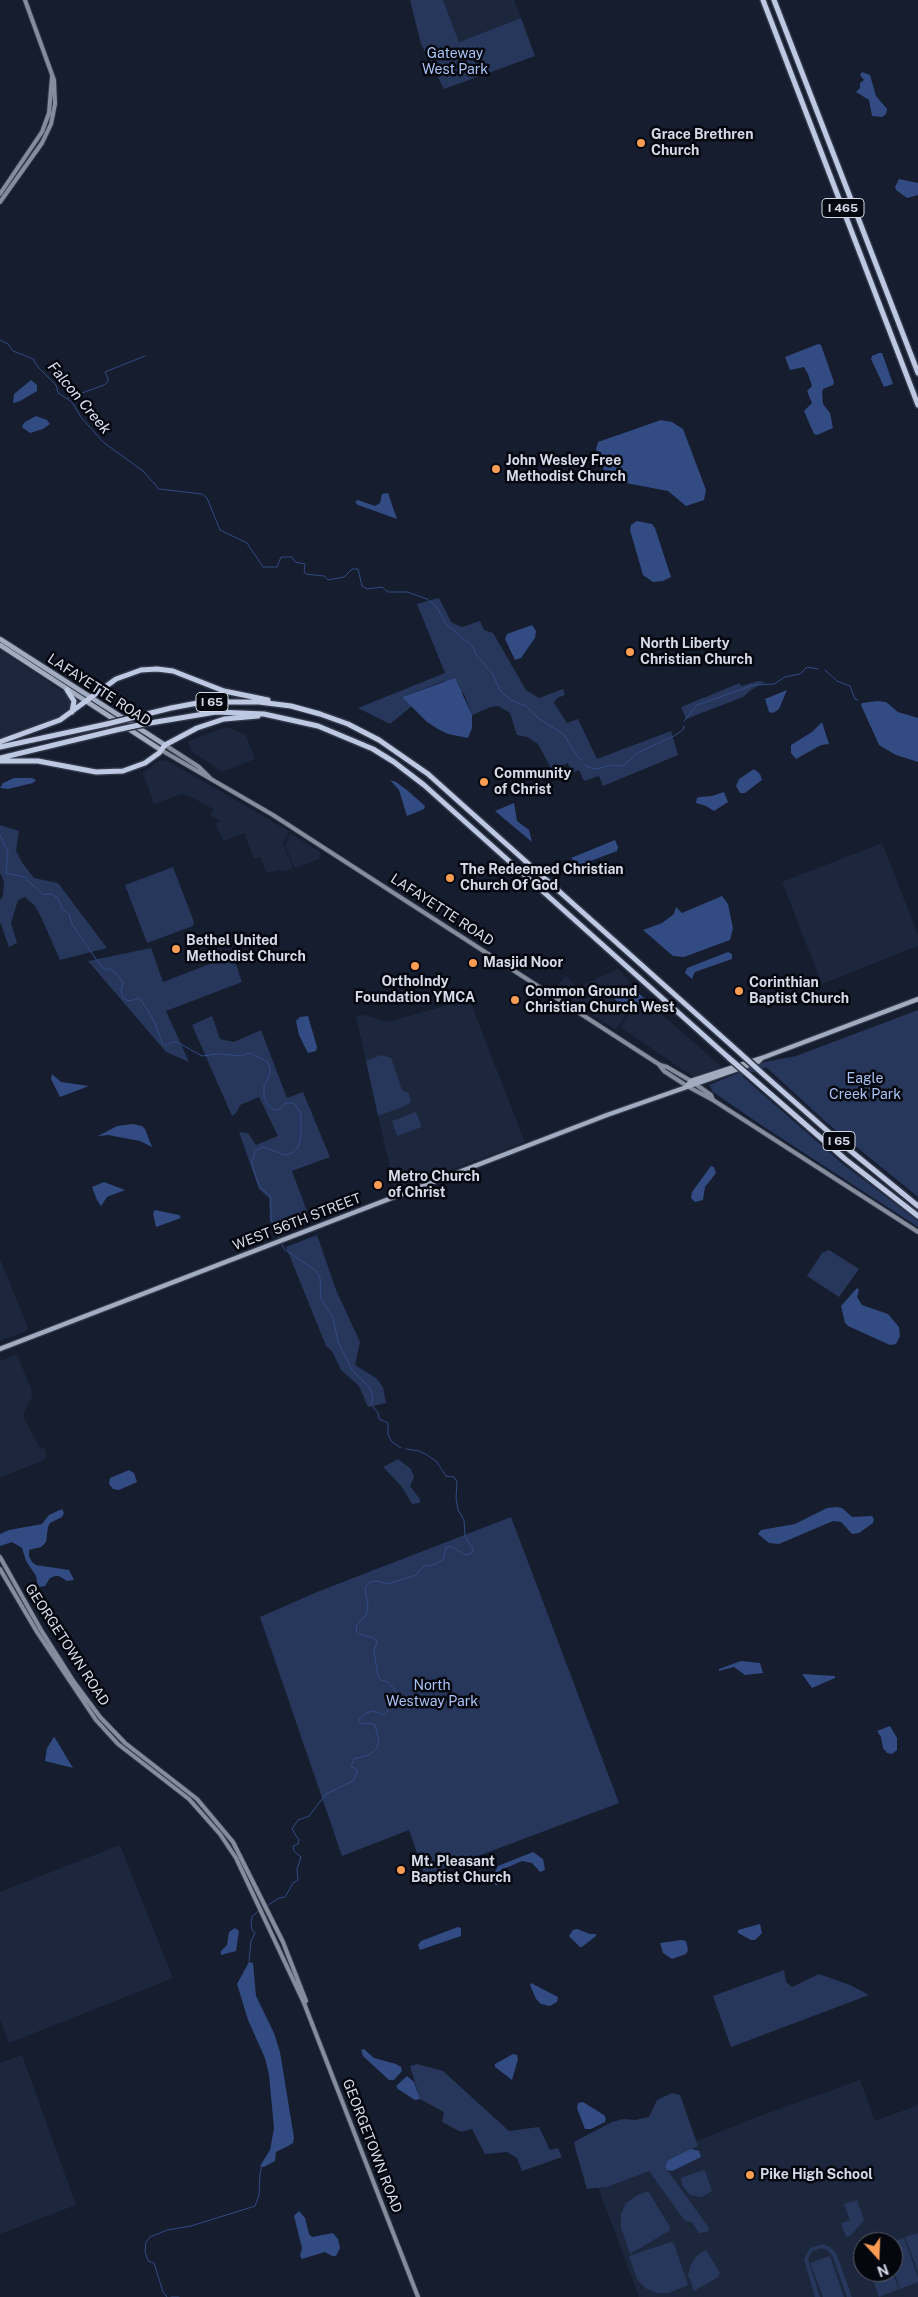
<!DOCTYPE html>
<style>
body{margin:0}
#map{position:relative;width:918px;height:2297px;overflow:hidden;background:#151d2f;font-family:"Public Sans",sans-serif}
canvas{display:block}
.north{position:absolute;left:853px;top:2232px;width:50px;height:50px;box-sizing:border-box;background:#05070f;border:1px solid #585b65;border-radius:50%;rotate:160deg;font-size:14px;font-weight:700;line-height:20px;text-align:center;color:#d4dae7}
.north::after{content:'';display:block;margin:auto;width:18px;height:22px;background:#fc9d53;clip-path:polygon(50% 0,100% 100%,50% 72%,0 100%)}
</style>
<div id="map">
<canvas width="918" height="2297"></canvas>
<div class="north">N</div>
</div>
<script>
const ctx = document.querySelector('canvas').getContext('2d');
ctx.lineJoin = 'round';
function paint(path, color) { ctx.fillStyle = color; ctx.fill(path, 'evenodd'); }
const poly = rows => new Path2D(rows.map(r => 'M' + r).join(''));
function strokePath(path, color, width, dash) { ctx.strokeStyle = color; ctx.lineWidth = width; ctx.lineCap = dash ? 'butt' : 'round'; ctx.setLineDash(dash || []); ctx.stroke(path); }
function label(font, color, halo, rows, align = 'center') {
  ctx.font = font + ' "Public Sans",sans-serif'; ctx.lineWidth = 5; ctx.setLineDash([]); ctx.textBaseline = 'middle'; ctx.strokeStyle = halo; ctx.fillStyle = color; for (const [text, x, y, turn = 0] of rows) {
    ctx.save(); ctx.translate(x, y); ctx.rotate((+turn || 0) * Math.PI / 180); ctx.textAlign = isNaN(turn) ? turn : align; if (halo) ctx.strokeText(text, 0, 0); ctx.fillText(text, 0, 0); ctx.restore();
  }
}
paint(poly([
 [443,0,514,0,521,18,459,42],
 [0,649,69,696,72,701,71,709,60,717,0,739],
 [227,727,246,735,255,759,222,772,191,751,188,741],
 [159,760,168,761,289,831,283,844,293,868,285,871,279,870,267,873,260,857,254,859,244,833,223,841,216,824,221,821,210,815,213,809,191,797,182,794,154,804,143,773],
 [290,833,320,852,319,859,295,868,285,846],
 [882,843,918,935,918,946,822,984,782,882],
 [619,968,630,983,605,995,629,1010,616,1030,554,990,566,975,577,988],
 [469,999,525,1142,401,1189,396,1188,394,1186,356,1016,365,1015,388,1022],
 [650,1004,723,1068,695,1078,620,1027,632,1010],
 [0,1259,28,1328,25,1332,0,1341],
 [17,1354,31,1389,32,1398,24,1412,24,1418,39,1446,45,1449,46,1455,44,1460,2,1477,0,1477,0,1361],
 [120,1845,173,1978,9,2043,0,2020,0,1892],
 [22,2055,76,2205,0,2234,0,2063],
 [860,2080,875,2121,918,2105,918,2297,639,2297,596,2182,751,2119],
 [863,2242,893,2242,893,2272,863,2272]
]), '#1c273d');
paint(poly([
 [410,0,443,0,459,42,521,18,535,56,444,89,421,44],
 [439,598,451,622,462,627,480,621,484,630,493,633,526,690,539,698,563,689,565,695,557,698,554,703,567,723,578,719,597,759,671,731,678,755,603,786,599,776,584,781,579,770,572,773,568,763,552,770,538,744,527,737,517,735,510,713,498,706,491,707,472,715,464,694,444,681,402,697,412,706,390,724,358,708,445,673,417,604],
 [758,681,765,682,751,690,743,697,686,719,681,707,740,683,741,686],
 [0,825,19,831,16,851,23,864,34,878,58,883,107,948,60,960,42,919,35,906,25,897,18,900,11,923,17,943,9,947,0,922,0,900,3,896,4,881,0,873],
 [173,867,194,922,193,926,147,943,125,885],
 [151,948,163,982,233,955,242,982,166,1011,189,1062,166,1052,88,961],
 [918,1010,918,1197,827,1123,766,1067,742,1076,844,1165,918,1221,918,1227,761,1125,713,1092,709,1085,765,1062,796,1056],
 [212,1016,220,1039,234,1042,261,1030,287,1098,303,1092,330,1157,292,1171,311,1222,276,1236,270,1221,269,1198,259,1189,239,1132,248,1133,256,1145,278,1136,259,1097,240,1105,237,1112,232,1116,192,1025],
 [381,1055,391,1058,402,1090,409,1093,411,1100,410,1103,403,1107,378,1116,366,1061],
 [416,1112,422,1127,397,1136,392,1121],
 [317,1235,336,1290,360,1342,355,1365,376,1378,383,1387,386,1403,368,1407,359,1386,341,1370,332,1351,326,1346,286,1247],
 [829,1250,859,1269,839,1297,807,1276,822,1253],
 [398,1459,411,1469,414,1477,410,1486,420,1499,420,1503,412,1504,402,1487,383,1467],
 [511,1517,619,1803,425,1876,409,1830,342,1856,260,1617,317,1592],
 [784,1970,786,1982,792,1987,819,1974,850,1985,869,1995,731,2047,713,1996],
 [417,2064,443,2071,509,2131,539,2127,550,2150,558,2148,562,2157,522,2171,517,2158,507,2152,485,2154,472,2129,461,2132,442,2122,444,2112,420,2099,410,2066],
 [672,2093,680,2095,698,2146,668,2160,665,2167,709,2228,708,2232,699,2233,692,2222,685,2221,649,2171,607,2187,587,2189,576,2151,574,2142,612,2122,623,2119,635,2120,649,2117,657,2100],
 [703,2170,705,2171,712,2191,702,2197,690,2195,682,2185,681,2178],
 [648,2191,670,2227,669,2231,630,2254,621,2228,621,2214,626,2203,636,2196],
 [857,2200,864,2220,850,2236,846,2237,841,2223,850,2220,844,2204],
 [918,2233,918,2272,905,2237],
 [904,2238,918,2277,918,2282,900,2289,893,2269,893,2242],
 [671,2242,674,2244,688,2285,668,2293,657,2293,645,2288,637,2279,629,2256],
 [823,2244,830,2247,836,2253,852,2297,847,2297,832,2255,827,2250,821,2248,812,2251,808,2259,820,2297,815,2297,804,2259,810,2248],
 [706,2250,720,2273,718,2277,694,2291,688,2275,691,2265,696,2256],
 [830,2256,844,2297,823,2297,810,2263],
 [870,2272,892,2272,899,2289,879,2297]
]), '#27375b');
paint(poly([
 [862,72,870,75,876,96,887,109,886,114,882,117,872,116,869,100,856,92,860,88,860,83,864,80,860,75],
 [899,179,918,183,918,195,907,198,896,190,895,187],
 [818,344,821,345,834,382,833,385,823,389,822,392,823,404,830,413,833,428,817,435,814,434,804,411,812,403,807,391,812,386,808,374,804,367,790,370,785,357],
 [879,353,882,353,893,384,884,387,871,359,872,356],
 [31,380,37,385,37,391,20,401,13,403,14,394],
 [36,416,47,420,50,424,43,429,30,433,23,428,22,426,25,422],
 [661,420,672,422,683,429,706,490,704,500,686,506,668,491,610,480,605,473,596,449,598,442],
 [388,493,397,519,358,505,355,502,358,500,375,506,380,503,382,494],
 [637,521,652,524,655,528,671,577,663,581,653,582,643,575,630,530,631,525],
 [532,625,536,631,535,638,521,658,515,660,505,639,507,634],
 [455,678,472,715,472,728,468,738,448,734,438,729,427,722,402,697],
 [787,690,779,709,773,713,769,712,765,699],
 [877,701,886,702,898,712,918,718,918,762,896,755,879,745,861,705,862,703],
 [822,722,829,744,821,745,796,759,791,753,791,745,812,732],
 [754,769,760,774,762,780,745,793,740,793,736,786,739,779],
 [14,778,32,778,36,780,33,783,8,789,0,788,3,783],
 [390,780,396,782,407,790,425,806,424,809,407,816,399,790],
 [724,792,728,802,714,811,706,806,696,803,697,798,700,797,712,796],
 [514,803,517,821,529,830,532,842,495,811],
 [615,840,618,847,617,851,580,865,571,858],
 [722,896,728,904,733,928,730,940,684,957,673,956,643,930,662,923,674,914,676,907,682,913],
 [728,952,732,954,732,959,695,972,692,979,685,973,687,968],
 [634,989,645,999,644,1003,629,1010,614,999,615,996],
 [308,1016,317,1047,316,1051,308,1053,299,1035,296,1021,300,1017],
 [52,1074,61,1082,89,1086,60,1097,51,1079],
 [133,1124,142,1126,145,1129,152,1147,140,1141,108,1135,98,1136,117,1126],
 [711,1166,714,1167,716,1173,705,1187,703,1200,695,1202,691,1198,692,1192],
 [104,1182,125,1190,107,1197,101,1206,97,1200,92,1187],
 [155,1210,179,1215,181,1218,156,1227,153,1213],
 [857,1288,859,1290,857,1297,862,1305,888,1314,899,1327,900,1336,896,1344,890,1345,848,1326,845,1323,841,1306],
 [129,1470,134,1473,137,1482,119,1490,113,1489,109,1484,110,1478],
 [836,1507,842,1508,852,1517,872,1516,874,1519,873,1523,859,1533,852,1534,841,1522,833,1521,779,1544,769,1543,758,1534,761,1530,795,1524,827,1508],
 [62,1509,64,1513,62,1517,50,1523,48,1527,46,1542,41,1547,29,1550,29,1556,32,1562,36,1565,69,1570,74,1580,67,1581,59,1576,55,1576,50,1578,45,1586,38,1587,36,1576,26,1561,22,1548,12,1542,0,1546,0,1534,9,1530,42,1524,49,1515],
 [741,1661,760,1663,763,1673,745,1675,734,1667,719,1671,719,1669],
 [802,1674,835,1676,835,1678,812,1688],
 [890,1726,897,1738,897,1750,892,1754,887,1753,883,1748,881,1737,877,1731],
 [54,1737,55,1738,73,1768,45,1761,47,1748],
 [533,1852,543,1859,545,1870,540,1872,532,1863,522,1861,501,1870,498,1873,498,1885,495,1885,493,1876,498,1866],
 [760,1924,762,1933,755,1940,751,1940,738,1933,738,1930],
 [458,1927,461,1928,461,1936,420,1950,418,1945,421,1941],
 [235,1928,239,1931,236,1951,221,1955,221,1951,227,1945,229,1932],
 [577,1929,590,1934,596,1934,596,1936,582,1947,580,1947,569,1936,573,1930],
 [681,1940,686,1941,688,1950,686,1954,672,1959,663,1953,660,1943],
 [249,1962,253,1963,256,1996,274,2033,280,2052,294,2138,293,2143,288,2146,276,2152,275,2161,264,2167,260,2166,270,2150,274,2128,269,2075,265,2058,248,2020,237,1984],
 [531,1983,558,1997,557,2002,550,2006,541,2004,536,1999,530,1985],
 [364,2049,374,2058,396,2064,401,2067,402,2071,394,2080,389,2080,363,2056,361,2050],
 [513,2054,517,2055,518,2059,512,2080,495,2067,495,2064],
 [407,2076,414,2082,420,2099,415,2100,398,2089,396,2086],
 [583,2102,604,2115,606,2119,605,2122,591,2129,585,2129,577,2108,578,2103],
 [691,2149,699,2151,701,2157,672,2171,667,2170,665,2167,668,2160],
 [299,2211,305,2218,309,2234,312,2237,333,2233,338,2239,340,2248,336,2256,332,2256,325,2252,302,2259,300,2256,302,2248,294,2216]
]), '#324b82');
strokePath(poly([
 [0,340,8,344,13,351,33,359,38,367,56,385,58,393,72,402,81,417,103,442,143,471,159,489,202,494,207,498,220,530,247,543,263,567,277,567,281,557,292,557,295,562,305,564,304,572,306,574,324,576,328,580,344,577,352,569,358,569,362,586,367,589,382,587,388,592,407,592,427,599,437,607,445,623,472,646,477,656,493,674,499,689,505,695,511,700,526,706,538,718,564,735,578,757,582,760],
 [68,398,104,385,108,382,108,378,105,372,145,356],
 [825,670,837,681,850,686,855,699,858,700],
 [684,721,697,705,754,685,774,684,785,677,800,674,807,667,818,669],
 [585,764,587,767,596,769,612,765,623,766,639,752,674,736,683,730,684,726],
 [0,835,8,852,6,873,24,877,44,895,51,894,58,898,62,909,69,914,72,924,98,962,104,969,110,969,117,974,123,983,121,989,123,998,129,1001,139,998,143,1003,153,1019,163,1044,166,1046,172,1042,177,1042,202,1056,218,1054,242,1056,249,1053,267,1061,270,1068,269,1077,264,1085,264,1097,268,1105,274,1110,278,1110,286,1103,294,1103,301,1113,301,1136,298,1147,292,1153,285,1155,263,1147,255,1151,252,1163,257,1180,260,1187,271,1197,271,1219,284,1249,315,1270,320,1278,321,1299,333,1317,338,1342,352,1370,370,1388,373,1397,371,1404,378,1413,379,1419,388,1423,388,1435,392,1442,401,1448],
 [262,1909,279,1898,285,1897,293,1883,298,1880,297,1869,301,1857,294,1851,293,1846,298,1844,299,1840,292,1829,298,1820,309,1816,326,1794,353,1781,358,1771,351,1766,354,1759,369,1755,376,1749,379,1741,375,1725,368,1723,361,1724,358,1720,366,1713,373,1711,385,1715,394,1699,398,1698,398,1694,388,1682,381,1680,378,1676,374,1651,377,1642,374,1638,359,1634,356,1631,357,1625,366,1615,368,1607,365,1588,369,1582,377,1581,388,1584,416,1575,425,1565,431,1566,443,1560,446,1548,451,1546,465,1555,471,1554,473,1549,465,1536,464,1520,458,1510,456,1498,457,1482,454,1477,446,1476,436,1461,427,1455,419,1451,406,1449],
 [249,1961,251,1941,255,1933,252,1930,251,1922,252,1917,258,1911],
 [167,2297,163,2292,154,2263,148,2261,145,2251,146,2242,150,2237,167,2230,191,2226,255,2206,259,2195,260,2173,262,2166],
 [171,2297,179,2297]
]), '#324b82', 1);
const secondary = poly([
 [0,194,42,132,49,113,52,77],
 [0,202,42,143,51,124,55,104,54,80,25,0],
 [165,745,199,767,210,778],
 [161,750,273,815,660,1065,667,1067,691,1081,711,1095,713,1100],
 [660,1066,664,1071,687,1086,713,1100,918,1232],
 [0,1557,41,1630,74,1682,100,1717,125,1743,197,1799,233,1842,283,1942,306,2001,304,2003],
 [0,1569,37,1632,96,1720,118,1744,189,1799,220,1834,236,1858,304,2003,418,2297]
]);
const primary = poly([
 [0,639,165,745],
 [0,645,161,750],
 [687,1086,691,1081,762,1058,918,999],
 [0,1349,607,1115,758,1062,762,1058]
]);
const highway = poly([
 [763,0,918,405],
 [774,0,918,373],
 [67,690,74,701,72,712],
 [135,717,171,708,203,702,259,702,291,706,320,714,348,724,379,740,428,774,740,1053],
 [144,724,216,712,264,714,318,726,373,749,394,762,424,785,729,1058],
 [0,742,60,720,116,679,141,670,157,669,173,671,224,691,268,700],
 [0,747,107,724],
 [0,758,116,730],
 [0,761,38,761,96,772,123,771,145,763,159,753,165,745,197,728,224,719,258,716],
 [763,1074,841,1143,918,1206],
 [752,1078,845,1159,918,1216]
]);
strokePath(secondary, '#303749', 6);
strokePath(primary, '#303749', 7);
strokePath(highway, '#303749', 8);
strokePath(secondary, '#858d9c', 4);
strokePath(primary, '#a2acc1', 4.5);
strokePath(highway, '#bdc9e2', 5);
const highwayBridge = poly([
 [107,724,135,717],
 [116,730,144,724],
 [740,1053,763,1074],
 [729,1058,752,1078]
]);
strokePath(highwayBridge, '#303749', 8, []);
strokePath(highwayBridge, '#bdc9e2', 5);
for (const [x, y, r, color] of [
 [641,143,5,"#fc9d53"],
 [496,469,5,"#fc9d53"],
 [630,652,5,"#fc9d53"],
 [484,782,5,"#fc9d53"],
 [450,878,5,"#fc9d53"],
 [176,949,5,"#fc9d53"],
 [473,963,5,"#fc9d53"],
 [415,966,5,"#fc9d53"],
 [739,991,5,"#fc9d53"],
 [515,1000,5,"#fc9d53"],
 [378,1185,5,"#fc9d53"],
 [401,1870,5,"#fc9d53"],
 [750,2175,5,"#fc9d53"]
]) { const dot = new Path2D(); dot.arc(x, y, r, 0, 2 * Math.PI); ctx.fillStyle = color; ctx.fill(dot); strokePath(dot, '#05070f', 2); }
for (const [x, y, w] of [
 [843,208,42],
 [212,702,32],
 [839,1141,32]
]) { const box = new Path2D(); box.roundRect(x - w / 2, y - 9.5, w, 19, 4); ctx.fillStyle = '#05070f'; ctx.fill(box); strokePath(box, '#d4dae7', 1); }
label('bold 12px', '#d4dae7', null, [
 ["I 465",843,208],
 ["I 65",212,702],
 ["I 65",839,1141]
]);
label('14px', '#aac3f5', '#05070f', [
 ["Gateway",455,54],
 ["West Park",455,70],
 ["Eagle",865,1079],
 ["Creek Park",865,1095],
 ["North",432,1686],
 ["Westway Park",432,1702]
]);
label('bold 14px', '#d4dae7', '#05070f', [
 ["Grace Brethren",651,135],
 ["Church",651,151],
 ["John Wesley Free",506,461],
 ["Methodist Church",506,477],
 ["North Liberty",640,644],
 ["Christian Church",640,660],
 ["Community",494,774],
 ["of Christ",494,790],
 ["The Redeemed Christian",460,870],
 ["Church Of God",460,886],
 ["Bethel United",186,941],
 ["Methodist Church",186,957],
 ["Masjid Noor",483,963],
 ["OrthoIndy",415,982,"center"],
 ["Foundation YMCA",415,998,"center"],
 ["Corinthian",749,983],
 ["Baptist Church",749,999],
 ["Common Ground",525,992],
 ["Christian Church West",525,1008],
 ["Metro Church",388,1177],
 ["of Christ",388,1193],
 ["Mt. Pleasant",411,1862],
 ["Baptist Church",411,1878],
 ["Pike High School",760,2175]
], 'left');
label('14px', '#d4dae7', '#05070f', [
 ["LAFAYETTE ROAD",99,690,33],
 ["LAFAYETTE ROAD",442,910,33],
 ["WEST 56TH STREET",297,1222,-21],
 ["GEORGETOWN ROAD",67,1645,57],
 ["GEORGETOWN ROAD",372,2146,69]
]);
label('italic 15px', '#dbe4f5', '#05070f', [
 ["Falcon Creek",79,398,50]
]);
</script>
